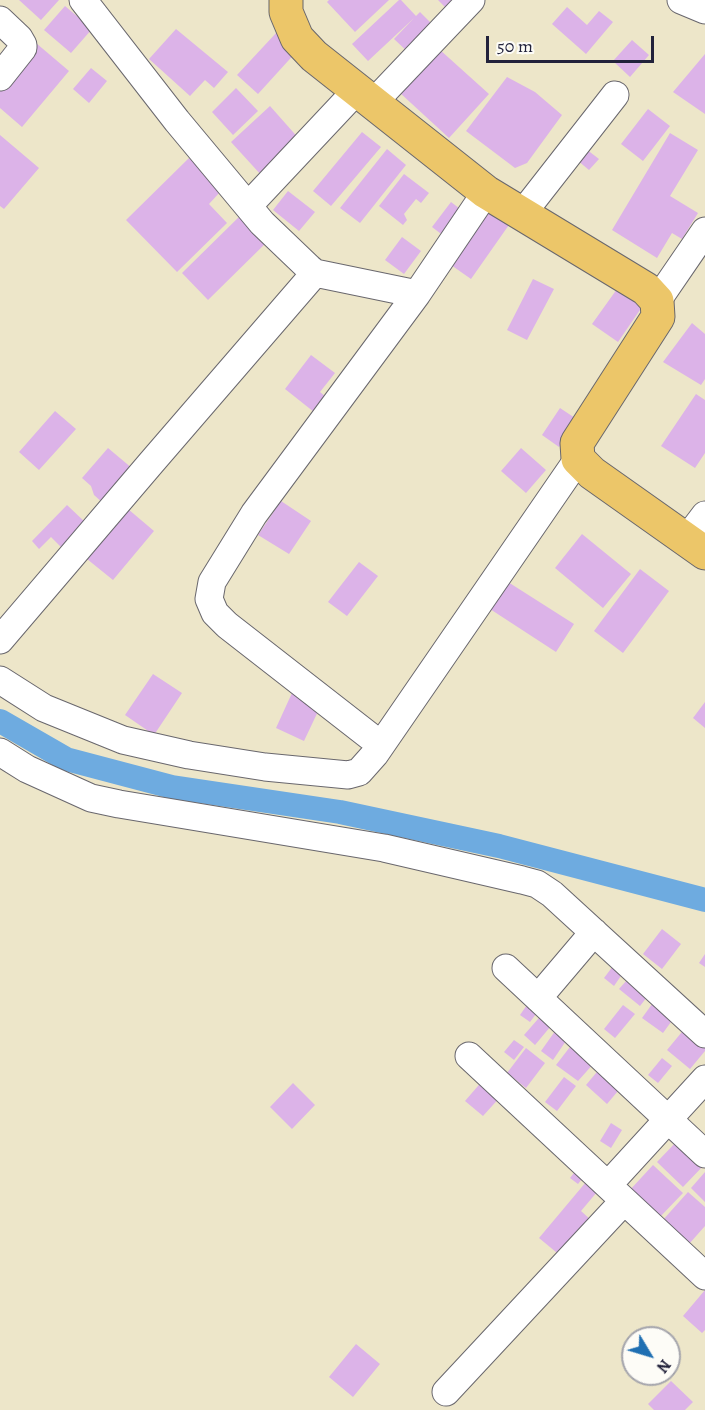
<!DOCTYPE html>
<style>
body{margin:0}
#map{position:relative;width:705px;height:1410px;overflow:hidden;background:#ede6c9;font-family:Alegreya,serif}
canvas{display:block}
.north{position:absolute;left:621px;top:1326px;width:60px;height:60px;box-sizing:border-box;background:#fdfcf7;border:2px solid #a5a5ac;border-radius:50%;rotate:128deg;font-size:16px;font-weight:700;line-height:24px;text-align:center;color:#22223b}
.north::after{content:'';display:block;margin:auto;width:21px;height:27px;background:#1f6fb2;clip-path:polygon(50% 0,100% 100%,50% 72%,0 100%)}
.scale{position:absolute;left:486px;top:36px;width:168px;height:27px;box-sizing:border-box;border:3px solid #22223b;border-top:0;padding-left:8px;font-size:18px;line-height:21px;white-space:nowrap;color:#22223b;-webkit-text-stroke:4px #fdfcf7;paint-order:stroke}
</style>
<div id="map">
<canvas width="705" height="1410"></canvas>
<div class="north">N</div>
<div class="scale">50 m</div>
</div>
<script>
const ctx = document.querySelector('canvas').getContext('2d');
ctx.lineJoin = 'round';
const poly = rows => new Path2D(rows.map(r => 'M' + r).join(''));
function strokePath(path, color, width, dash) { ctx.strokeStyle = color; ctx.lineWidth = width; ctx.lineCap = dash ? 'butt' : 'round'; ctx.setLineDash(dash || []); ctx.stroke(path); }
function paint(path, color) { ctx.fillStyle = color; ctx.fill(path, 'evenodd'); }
strokePath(poly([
 [0,721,66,759,172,787,340,812,499,846,705,900]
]), '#6eabe0', 24);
paint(poly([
 [19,0,59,0,41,20],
 [329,0,389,0,355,32,327,2],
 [399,0,401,0,416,16,420,12,435,27,410,54,394,39,414,18,368,61,352,44],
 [438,0,467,0,452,14],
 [65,6,92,29,71,53,44,30],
 [567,7,587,25,599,11,613,22,586,54,552,24],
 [176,29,228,72,214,88,205,80,190,96,149,59],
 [277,32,298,50,258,94,237,75],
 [632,40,649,55,630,77,613,61],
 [36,43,69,71,22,127,0,108,0,85],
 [439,49,489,94,449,138,399,92],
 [705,54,705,114,673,92],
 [91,68,107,81,89,103,73,89],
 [507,77,535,92,562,115,527,163,515,168,466,131],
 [236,88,258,111,233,135,212,112],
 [270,106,301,141,262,176,231,142],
 [648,109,670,126,643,161,621,144],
 [362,132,381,147,331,206,313,191],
 [670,133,698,150,670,196,698,213,682,239,672,233,657,258,612,230],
 [0,135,39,168,4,209,0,206],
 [387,149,406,165,360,223,340,208],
 [586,149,599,159,589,170,577,160],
 [189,158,221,191,209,204,227,223,177,272,126,220],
 [404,174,429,193,421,203,416,199,404,214,407,220,403,225,379,206],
 [288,191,315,212,299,231,273,210],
 [451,202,468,215,449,240,432,227],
 [487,205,511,222,471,279,441,258],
 [244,212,270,239,208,300,182,273],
 [402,237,421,251,404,274,385,260],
 [533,279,554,289,527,340,507,330],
 [617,289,642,307,618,342,592,324],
 [692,323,705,334,705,379,701,385,663,362],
 [311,355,335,373,320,392,326,397,314,412,285,389],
 [696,394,705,400,705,453,695,468,661,446],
 [560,408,578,420,559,447,542,435],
 [55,411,76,429,39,470,19,452],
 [108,448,133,469,104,504,94,495,91,486,82,478],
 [521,448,546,470,526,493,501,471],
 [281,501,311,521,289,554,258,535],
 [67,505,86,523,62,548,51,537,39,549,32,541],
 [128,509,154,531,113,580,87,559],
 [582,534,631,574,603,608,555,568],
 [359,562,378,576,347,616,328,602],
 [640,569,669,591,623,653,594,631],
 [508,582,574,624,556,652,490,609],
 [153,674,182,693,154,735,125,715],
 [297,682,322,703,304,741,276,728],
 [705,702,705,728,693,718],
 [662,929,681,944,662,969,643,954],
 [705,954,705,967,699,963],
 [613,966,623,973,614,986,604,978],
 [627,980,647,997,640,1006,619,989],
 [655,1000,676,1015,663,1033,642,1018],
 [529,1002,539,1010,530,1022,520,1015],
 [623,1005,635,1014,615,1038,604,1029],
 [545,1011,556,1020,535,1045,524,1035],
 [558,1027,570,1035,553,1060,541,1051],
 [686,1027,705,1043,705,1051,690,1069,667,1050],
 [514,1040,524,1047,514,1060,504,1052],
 [573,1043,595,1062,578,1081,556,1065],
 [526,1048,545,1063,526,1088,507,1073],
 [662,1058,672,1066,658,1083,648,1075],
 [601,1067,623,1085,607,1104,586,1085],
 [564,1077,576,1086,557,1111,545,1102],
 [484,1079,502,1095,483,1116,465,1101],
 [293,1083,315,1105,292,1129,270,1107],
 [611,1123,622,1130,611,1148,600,1141],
 [678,1140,705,1164,683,1187,657,1162],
 [653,1165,683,1193,659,1218,629,1191],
 [577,1169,585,1175,578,1184,570,1178],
 [705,1172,705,1202,691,1188],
 [586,1182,597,1192,581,1211,592,1221,562,1257,539,1238],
 [688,1192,705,1207,705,1226,689,1244,662,1221],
 [705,1290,705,1330,702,1333,683,1316],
 [356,1344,380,1364,353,1397,329,1377],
 [671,1381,693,1402,685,1410,654,1410,648,1404]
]), '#dcb3e8');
const minor = poly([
 [83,0,177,121,262,223,309,268,315,273,417,294,486,192],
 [681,0,705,10],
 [0,20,19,38,23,45,23,48,0,77],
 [373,103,471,0],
 [248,206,357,90],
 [522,214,615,95],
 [657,301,705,231],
 [686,540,705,515],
 [0,640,151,463,315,273],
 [0,680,44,708,123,740,189,755,265,767,348,775,359,772,375,754,578,459],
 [381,745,227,625,215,613,209,599,212,582,254,514,417,294],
 [0,752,27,769,91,798,119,804,384,848,522,880,537,884,552,894,705,1034],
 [506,968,705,1154],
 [538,998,594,932],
 [469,1056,705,1276],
 [608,1185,705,1079],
 [446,1392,624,1201]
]);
const major = poly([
 [286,0,286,12,297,38,314,56,486,192,646,289,657,301,658,317,577,443,578,459,592,473,705,553]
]);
strokePath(minor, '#69676d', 29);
strokePath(major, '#69676d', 35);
strokePath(minor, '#fff', 27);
strokePath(major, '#ecc669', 33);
</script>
